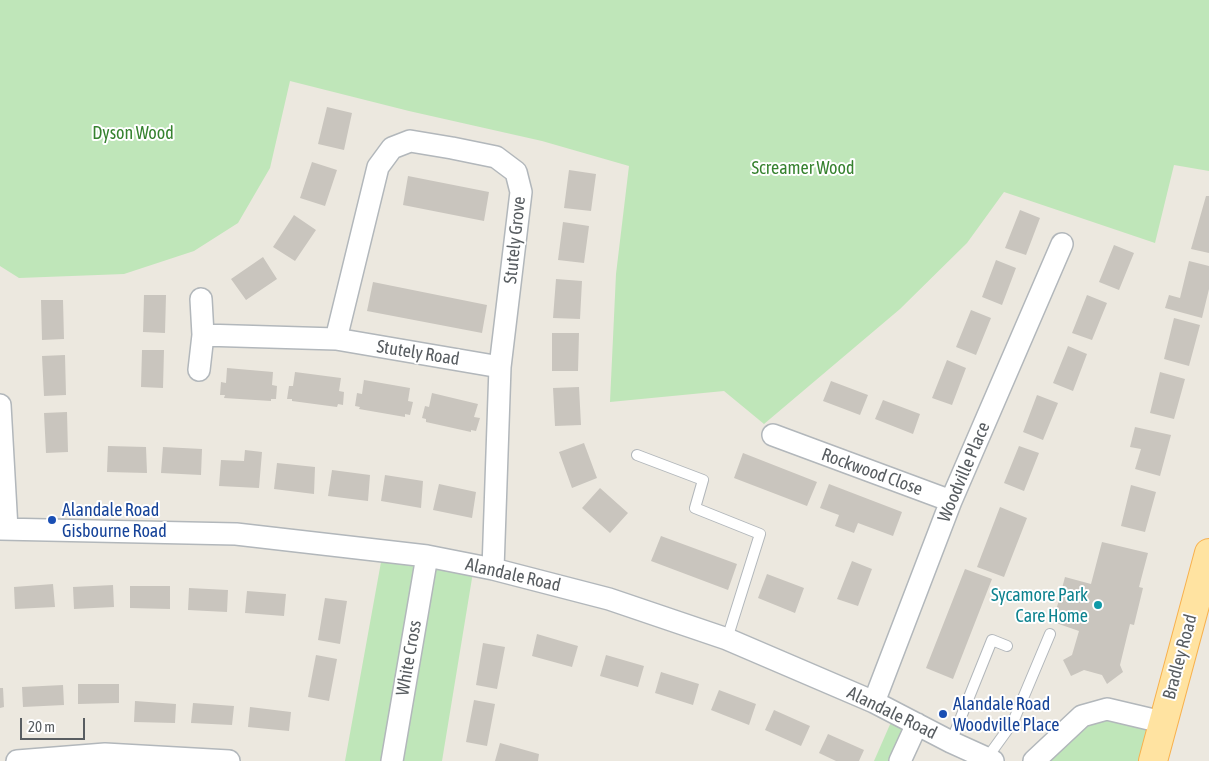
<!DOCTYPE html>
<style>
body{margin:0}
#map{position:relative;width:1209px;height:761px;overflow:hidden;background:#ece8df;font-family:"Asap Condensed",sans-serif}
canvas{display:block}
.scale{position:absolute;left:20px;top:718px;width:65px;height:22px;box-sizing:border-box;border:2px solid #585d61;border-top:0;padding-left:6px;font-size:15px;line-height:18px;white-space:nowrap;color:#585d61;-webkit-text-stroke:4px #fff;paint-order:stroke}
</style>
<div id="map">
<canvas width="1209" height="761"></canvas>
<div class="scale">20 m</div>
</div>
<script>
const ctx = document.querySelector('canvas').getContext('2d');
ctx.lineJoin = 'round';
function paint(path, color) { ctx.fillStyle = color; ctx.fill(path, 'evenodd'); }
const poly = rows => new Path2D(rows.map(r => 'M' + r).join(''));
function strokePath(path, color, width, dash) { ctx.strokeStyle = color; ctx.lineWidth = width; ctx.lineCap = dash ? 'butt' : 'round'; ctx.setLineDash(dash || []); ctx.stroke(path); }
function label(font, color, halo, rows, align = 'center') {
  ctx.font = font + ' "Asap Condensed",sans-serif'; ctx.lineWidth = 4; ctx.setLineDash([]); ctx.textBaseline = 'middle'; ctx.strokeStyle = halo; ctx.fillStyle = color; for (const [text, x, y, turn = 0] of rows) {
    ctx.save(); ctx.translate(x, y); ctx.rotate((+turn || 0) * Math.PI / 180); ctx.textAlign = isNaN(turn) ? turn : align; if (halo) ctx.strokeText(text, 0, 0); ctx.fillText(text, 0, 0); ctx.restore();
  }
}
paint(poly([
 [0,0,1209,0,1209,171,1174,165,1155,243,1004,192,967,243,900,309,764,424,724,391,610,402,616,274,629,166,542,141,409,111,290,81,270,168,238,223,194,251,124,274,19,278,0,266],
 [383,551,474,566,442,761,345,761],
 [895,713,917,724,900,761,874,761],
 [1082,716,1162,722,1153,761,1034,761]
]), '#bfe6b9');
paint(poly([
 [327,107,352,113,344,150,318,144],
 [312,162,337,170,325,206,300,198],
 [569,170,596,174,591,211,564,208],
 [408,176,489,192,484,221,403,205],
 [1206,196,1209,196,1209,253,1191,249],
 [1020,210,1040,218,1026,255,1005,248],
 [294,215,316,230,295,261,273,247],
 [563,222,589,226,584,263,558,260],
 [1114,245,1134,253,1119,290,1099,282],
 [263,257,277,279,246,300,231,279],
 [996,260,1016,268,1002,305,982,297],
 [1189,261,1209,266,1209,289,1202,318,1165,308,1169,295,1180,298],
 [556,279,582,281,580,319,553,318],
 [373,282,487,305,482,333,367,311],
 [144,295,166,295,165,333,143,332],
 [1087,295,1107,303,1092,340,1072,333],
 [41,300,63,300,64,339,42,340],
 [971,310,991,318,976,355,956,347],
 [1174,318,1200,325,1189,366,1164,359],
 [552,333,579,333,578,371,552,371],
 [1068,346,1087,354,1073,391,1053,383],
 [142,350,164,350,163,388,141,387],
 [65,355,66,395,44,396,42,356],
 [947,360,966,368,952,405,932,398],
 [227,368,273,372,272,385,277,386,276,399,271,399,271,401,224,398,225,395,220,395,221,382,226,383],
 [295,372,341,378,339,391,344,392,343,405,338,404,337,407,292,401,292,399,287,399,289,386,293,386],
 [1160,372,1185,379,1174,419,1150,413],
 [364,380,410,388,408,401,413,402,410,415,405,414,405,417,359,409,360,407,355,406,357,393,362,394],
 [831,381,868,395,860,415,823,401],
 [579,387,581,425,555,426,553,388],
 [432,393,478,404,474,417,480,418,476,431,471,430,471,432,426,422,426,419,422,418,425,406,429,407],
 [1037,395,1058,403,1043,440,1023,432],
 [883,400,920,414,913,434,875,419],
 [67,412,68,452,46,453,44,413],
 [1135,427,1171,435,1160,476,1135,469,1141,449,1130,447],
 [584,443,597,478,572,488,559,452],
 [108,446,146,447,147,473,107,472],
 [1019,446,1039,453,1024,491,1004,483],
 [163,447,202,449,201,475,161,473],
 [245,450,262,452,259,488,219,486,221,460,244,461],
 [743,453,817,482,807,506,734,478],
 [277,463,315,467,314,494,274,489],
 [332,470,370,475,368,501,328,496],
 [385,475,423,481,421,508,381,501],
 [439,484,476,492,472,518,433,510],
 [829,484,902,512,893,536,858,523,854,533,835,526,839,515,820,508],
 [1131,485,1156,492,1145,532,1121,526],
 [600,488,628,513,610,533,582,508],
 [1000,507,1027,518,1004,577,977,567],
 [661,536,737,564,728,590,651,561],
 [1102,542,1148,553,1139,587,1143,588,1134,625,1130,624,1120,665,1123,672,1107,684,1102,675,1084,670,1071,676,1063,660,1072,655,1079,631,1053,622,1065,577,1091,584],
 [852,561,872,569,858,606,837,599],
 [965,569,992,579,953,679,926,668],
 [767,574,804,588,795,613,758,598],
 [53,584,55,607,15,609,14,587],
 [113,585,114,607,74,609,73,587],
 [130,586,170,586,170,609,130,608],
 [189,588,228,590,227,612,188,610],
 [247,591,286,594,284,616,245,613],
 [325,598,347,601,340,644,318,640],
 [537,634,578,646,572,667,532,656],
 [483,643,505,647,497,689,476,685],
 [316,655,337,659,329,701,308,697],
 [606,655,644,666,638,687,600,676],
 [661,672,699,684,693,705,655,693],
 [78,684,119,684,119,703,78,704],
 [63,685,64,705,23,707,22,687],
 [0,688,3,688,4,707,0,708],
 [719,690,756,704,749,725,711,710],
 [474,700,495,704,487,746,466,742],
 [135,701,176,704,175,723,134,722],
 [193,703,234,706,232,725,191,723],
 [250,707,291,712,289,731,248,727],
 [774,710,810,726,801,746,765,730],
 [828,734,864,750,859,761,836,761,819,753],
 [500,743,539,754,538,761,495,761]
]), '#c9c5be');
const service = poly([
 [637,455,703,480,695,508,760,534,727,639],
 [951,742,992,640,1007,646],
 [987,758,1013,722,1050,634]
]);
const minor = poly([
 [201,299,203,335,336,339,378,167,392,148,410,141,452,148,496,157,516,172,521,192,500,367,493,569],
 [336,339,500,367],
 [199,370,203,335],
 [0,405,7,529],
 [773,435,951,501],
 [0,529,236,534,427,556,493,569,609,599,727,639,874,702,951,742,993,761],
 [874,702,951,501,1062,244],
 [17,761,105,754,229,761],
 [392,761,427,556],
 [900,761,917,724],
 [1034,761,1082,716,1107,709,1162,722]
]);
const primary = poly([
 [1153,761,1209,553]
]);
strokePath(service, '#b2b7bb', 12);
strokePath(minor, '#b2b7bb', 24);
strokePath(primary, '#f8b14d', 30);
strokePath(service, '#fff', 10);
strokePath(minor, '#fff', 21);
strokePath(primary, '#ffe3a1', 28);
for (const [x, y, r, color] of [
 [52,520,5,"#1a4fb4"],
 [1098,605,5,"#0f9aa8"],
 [943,714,5,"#1a4fb4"]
]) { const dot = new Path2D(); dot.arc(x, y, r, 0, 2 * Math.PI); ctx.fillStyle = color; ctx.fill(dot); strokePath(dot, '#fff', 2); }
label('18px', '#36822f', '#fff', [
 ["Dyson Wood",133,133],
 ["Screamer Wood",803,168]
]);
label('18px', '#585d61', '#fff', [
 ["Stutely Grove",515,240,-84],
 ["Stutely Road",418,353,9],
 ["Rockwood Close",872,472,20],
 ["Woodville Place",964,472,-67],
 ["Alandale Road",513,575,13],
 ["Bradley Road",1180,657,-75],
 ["White Cross",409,658,-80],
 ["Alandale Road",892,713,26]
]);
label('18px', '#164399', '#fff', [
 ["Alandale Road",62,510],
 ["Gisbourne Road",62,531],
 ["Alandale Road",953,704],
 ["Woodville Place",953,725]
], 'left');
label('18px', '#0d838f', '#fff', [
 ["Sycamore Park",1088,595],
 ["Care Home",1088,616]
], 'right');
</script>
